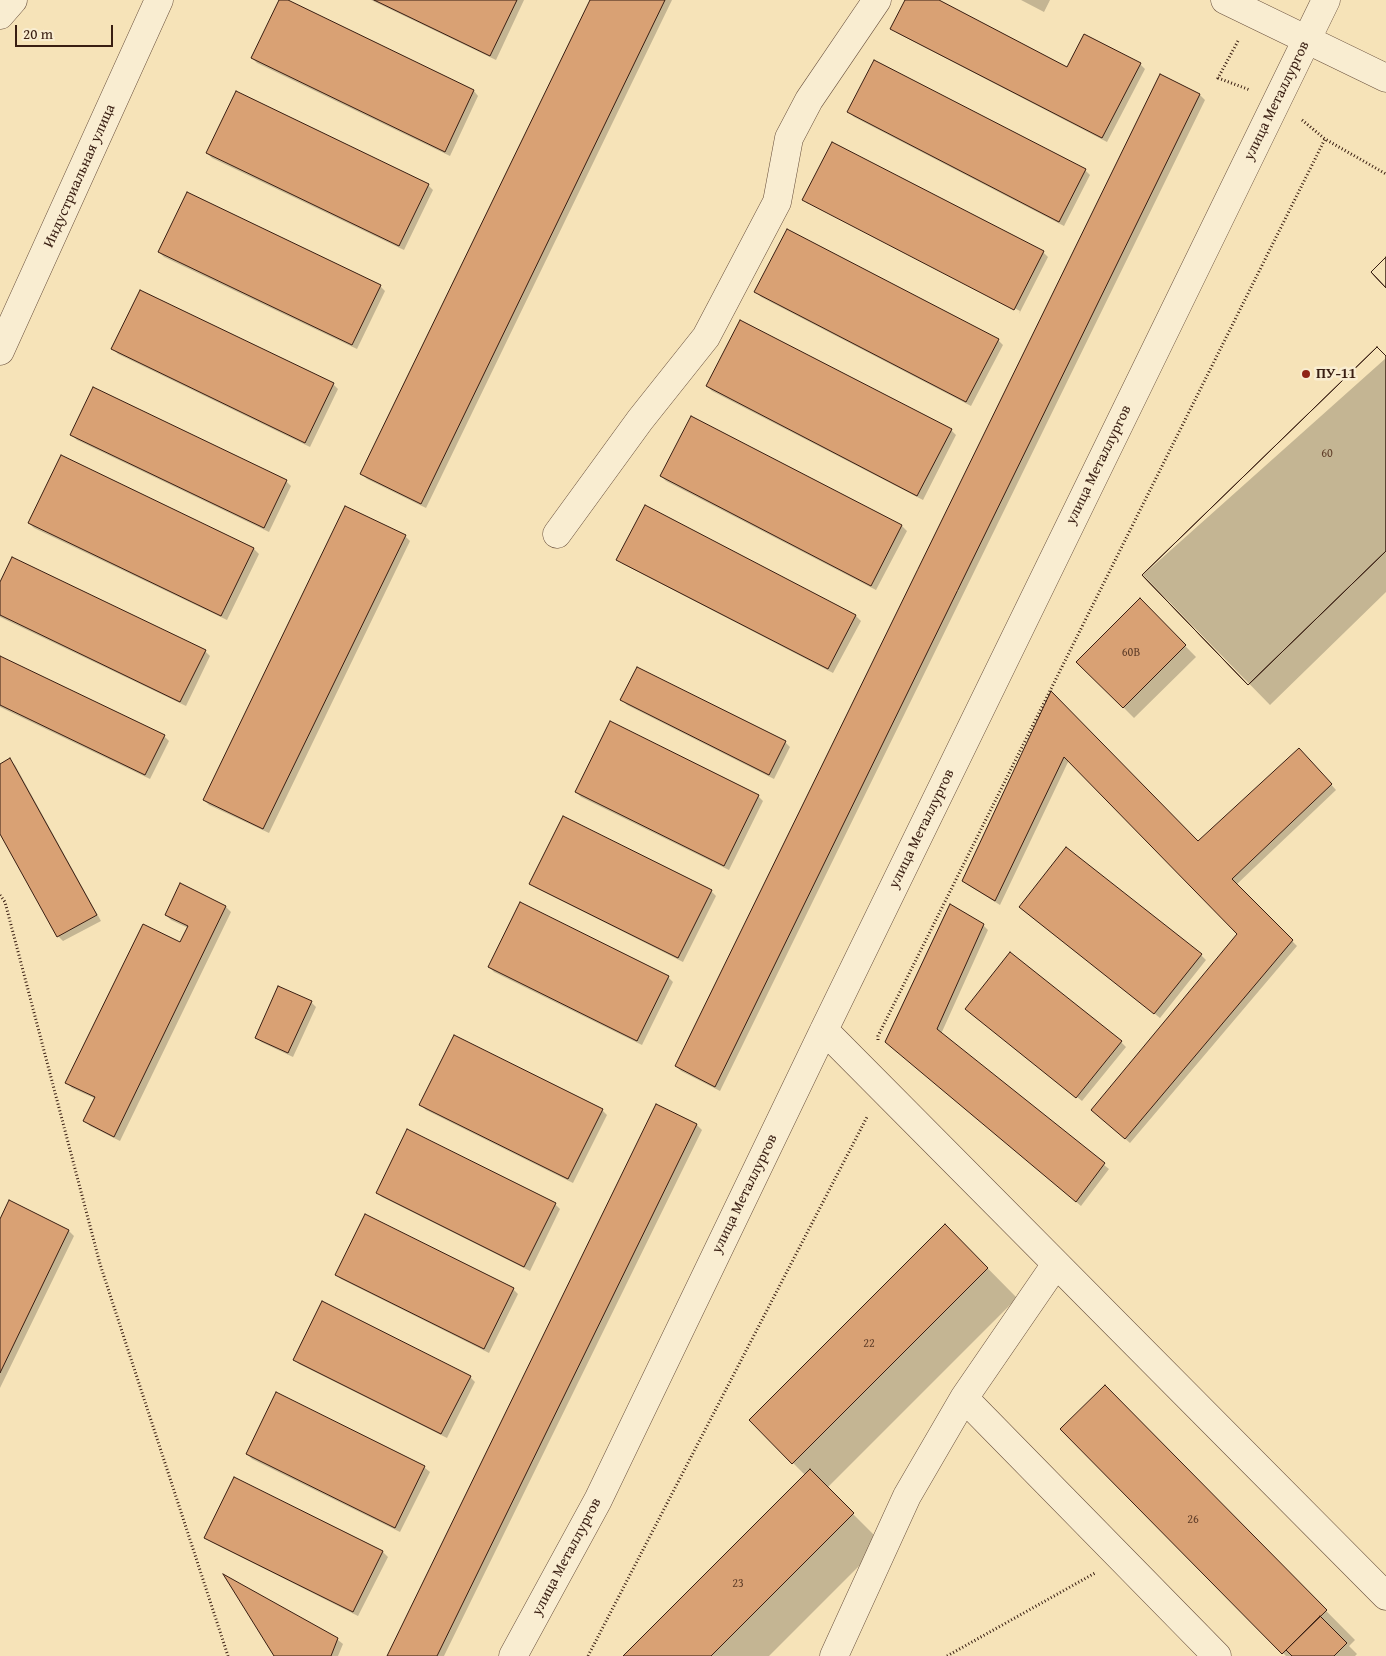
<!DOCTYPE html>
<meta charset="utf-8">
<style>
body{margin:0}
#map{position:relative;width:1386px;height:1656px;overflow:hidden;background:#f6e3b8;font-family:"Gentium Book Plus",serif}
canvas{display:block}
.scale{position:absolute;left:15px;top:25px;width:98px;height:22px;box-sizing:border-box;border:2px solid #391e12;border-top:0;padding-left:6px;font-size:15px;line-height:18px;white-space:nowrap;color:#391e12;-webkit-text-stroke:4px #f9edd1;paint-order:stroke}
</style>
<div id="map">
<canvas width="1386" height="1656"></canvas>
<div class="scale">20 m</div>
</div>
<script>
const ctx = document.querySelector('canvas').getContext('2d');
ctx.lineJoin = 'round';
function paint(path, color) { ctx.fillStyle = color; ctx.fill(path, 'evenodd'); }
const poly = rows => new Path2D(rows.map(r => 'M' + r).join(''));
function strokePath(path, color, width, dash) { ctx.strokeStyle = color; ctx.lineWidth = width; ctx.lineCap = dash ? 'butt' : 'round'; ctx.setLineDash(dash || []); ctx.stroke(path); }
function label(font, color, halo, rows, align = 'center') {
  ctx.font = font + ' "Gentium Book Plus",serif'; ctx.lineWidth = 5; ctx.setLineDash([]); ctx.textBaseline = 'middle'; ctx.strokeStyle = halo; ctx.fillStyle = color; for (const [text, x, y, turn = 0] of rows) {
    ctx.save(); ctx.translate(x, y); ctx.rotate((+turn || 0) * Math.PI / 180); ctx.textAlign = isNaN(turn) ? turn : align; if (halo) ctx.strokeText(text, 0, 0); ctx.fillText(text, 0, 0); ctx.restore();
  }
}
paint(poly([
 [280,0,285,0,474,91,478,96,450,156,257,63,252,58],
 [371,0,524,0,496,60],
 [591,0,672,0,426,508,367,479,362,474],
 [906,0,936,0,1068,68,1140,64,1145,69,1107,142,897,33,892,28],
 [1021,0,1050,0,1044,12],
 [1161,76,1200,95,1205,100,720,1091,681,1071,676,1066],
 [849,112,1085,170,1090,175,1064,226,854,117],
 [207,153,428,185,433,190,404,250,212,158],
 [804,200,1043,252,1048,257,1019,314,1020,311,808,201,808,204],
 [159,252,380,286,385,291,357,349,164,257],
 [756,292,998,340,1003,345,971,406,761,297],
 [113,349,333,384,338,389,310,447,118,354],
 [1386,358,1386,592,1270,705,1143,575],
 [707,386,951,430,956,435,923,500,712,391],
 [691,418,902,526,907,531,876,590,666,481,661,476],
 [72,435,286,481,291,486,269,532,77,440],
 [61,456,254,549,259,554,227,620,34,528,29,523],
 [405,536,410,541,269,833,209,805,204,800],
 [618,559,856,616,861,621,833,673,623,564],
 [0,584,205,651,210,656,186,706,0,617],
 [1140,600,1196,657,1134,718,1078,662],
 [0,657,164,736,169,741,150,779,0,707],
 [1052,693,1198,843,1304,754,1336,790,1236,885,1297,946,1130,1143,1098,1115,1239,934,1069,760,1000,905,968,885,963,880],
 [622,700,785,742,790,747,774,779,627,705],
 [10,760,15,765,101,921,63,941,58,936,0,831,0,765],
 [576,792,758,796,763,801,729,870,581,797],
 [531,883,711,891,716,896,683,962,536,888],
 [181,885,226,907,231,912,120,1141,90,1126,85,1121,96,1099,72,1088,67,1083,181,943,188,928,171,920,166,915],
 [1025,912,1201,955,1206,960,1160,1018],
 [983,925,988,930,941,1034,1109,1169,1081,1206,892,1047],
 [489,967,668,977,673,982,642,1045,494,972],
 [311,1002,316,1007,293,1057,261,1042,256,1037],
 [972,1014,1121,1042,1126,1047,1082,1101],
 [421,1105,602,1110,607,1115,573,1183,426,1110],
 [657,1106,697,1125,702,1130,444,1656,388,1656],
 [408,1131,555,1204,560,1209,530,1271,382,1197,377,1192],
 [10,1202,69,1231,74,1236,0,1388,0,1222],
 [945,1225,1017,1298,827,1488,882,1543,769,1656,625,1656,805,1475,750,1420],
 [336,1274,513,1289,518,1294,489,1353,341,1279],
 [294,1359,470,1377,475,1382,447,1438,299,1364],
 [1104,1387,1355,1640,1349,1646,1357,1654,1355,1656,1286,1656,1062,1429],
 [277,1394,425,1468,430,1472,400,1532,252,1459,247,1454],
 [235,1479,383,1552,388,1557,358,1616,211,1542,206,1537],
 [227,1578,338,1640,343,1644,338,1656,276,1656]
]), '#0003');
const building = poly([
 [279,0,288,0,474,90,445,152,251,58,279,0],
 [374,0,517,0,490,56,374,0],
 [590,0,665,0,421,504,360,474,590,0],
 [905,0,939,0,1067,67,1084,34,1141,63,1102,138,890,29,905,0],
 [874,60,1086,169,1059,222,847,112,874,60],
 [1160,74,1200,94,715,1087,675,1066,1160,74],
 [236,91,429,184,399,246,206,153,236,91],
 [832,142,1044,251,1014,310,802,200,832,142],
 [187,192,381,285,352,345,158,252,187,192],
 [787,229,999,339,966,402,754,292,787,229],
 [1386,257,1386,288,1371,272,1386,257],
 [1386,257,1386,288,1371,272,1386,257],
 [140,290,334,383,305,443,111,349,140,290],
 [740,320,952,429,917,496,706,386,740,320],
 [1377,347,1386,356,1386,551,1248,685,1142,575,1377,347],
 [1377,347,1386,356,1386,551,1248,685,1142,575,1377,347],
 [93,387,287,480,264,528,70,435,93,387],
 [691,416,902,525,871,586,660,476,691,416],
 [61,455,254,548,221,616,28,523,61,455],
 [645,505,856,615,828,669,616,560,645,505],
 [345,506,406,535,263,829,203,800,345,506],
 [12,557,206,650,180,702,0,615,0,582,12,557],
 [1140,598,1186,645,1123,708,1076,662,1140,598],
 [0,656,165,735,145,775,0,705,0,656],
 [637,667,786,741,769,775,620,700,637,667],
 [1051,691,1198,841,1299,748,1332,784,1232,879,1293,940,1125,1139,1091,1110,1237,934,1064,757,995,901,962,881,1051,691],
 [610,721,759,795,724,866,575,792,610,721],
 [10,758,97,915,57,937,0,834,0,764,10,758],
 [563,816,712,890,678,958,529,884,563,816],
 [1066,847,1202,954,1154,1014,1019,907,1066,847],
 [180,883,226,906,114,1137,83,1121,95,1097,65,1083,143,924,180,942,188,926,165,915,180,883],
 [520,902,669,976,637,1041,488,967,520,902],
 [950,904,984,924,937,1029,1105,1163,1076,1202,885,1042,950,904],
 [1010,952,1122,1041,1076,1098,965,1009,1010,952],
 [278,986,312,1001,288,1053,255,1038,278,986],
 [454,1035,603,1109,568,1179,419,1105,454,1035],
 [656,1104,697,1124,437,1656,387,1656,656,1104],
 [407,1129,556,1203,524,1267,376,1193,407,1129],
 [9,1200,69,1230,0,1373,0,1219,9,1200],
 [365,1214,514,1288,484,1349,335,1275,365,1214],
 [945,1224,988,1268,792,1464,749,1420,945,1224],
 [322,1301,471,1376,441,1434,293,1360,322,1301],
 [1105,1385,1327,1610,1282,1654,1060,1429,1105,1385],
 [276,1392,425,1466,395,1528,246,1454,276,1392],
 [810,1469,854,1513,711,1656,623,1656,810,1469],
 [234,1477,383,1551,353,1612,204,1538,234,1477],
 [223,1574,338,1638,331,1656,274,1656,223,1574],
 [1320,1616,1347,1643,1334,1656,1292,1656,1286,1650,1320,1616]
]);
paint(building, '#d9a174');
strokePath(building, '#391e12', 1);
const minor = poly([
 [1225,0,1386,78],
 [0,15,13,0],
 [0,351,159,0],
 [557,534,640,420,706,337,777,202,789,138,809,100,877,0],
 [824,1030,1386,1596],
 [964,1398,1217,1656],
 [513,1656,598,1500,824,1030,1326,0],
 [834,1656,907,1496,964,1398,1056,1264]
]);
strokePath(minor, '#684f3c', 29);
strokePath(poly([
 [1238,41,1218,78,1250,90],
 [1302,120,1325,139],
 [0,895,5,902,100,1264,228,1656],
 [878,1040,878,1036,1325,139,1386,174],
 [588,1656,867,1117],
 [947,1656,1095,1573]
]), '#391e12', 3, [1, 2.5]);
strokePath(minor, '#f9edd1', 28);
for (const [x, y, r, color] of [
 [1306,374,5,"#8f2418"]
]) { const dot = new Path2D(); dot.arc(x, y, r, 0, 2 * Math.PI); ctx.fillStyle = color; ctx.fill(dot); strokePath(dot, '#f9edd1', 2); }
label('12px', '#613f2a', null, [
 ["60",1327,454],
 ["60В",1131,653],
 ["22",869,1344],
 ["26",1193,1520],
 ["23",738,1584]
]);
label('15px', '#391e12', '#f9edd1', [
 ["улица Металлургов",1277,101,-64],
 ["Индустриальная улица",80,176,-66],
 ["улица Металлургов",1099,465,-64],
 ["улица Металлургов",922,829,-64],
 ["улица Металлургов",745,1194,-64],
 ["улица Металлургов",567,1557,-62]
]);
label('bold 15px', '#391e12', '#f9edd1', [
 ["ПУ-11",1316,374]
], 'left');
</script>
